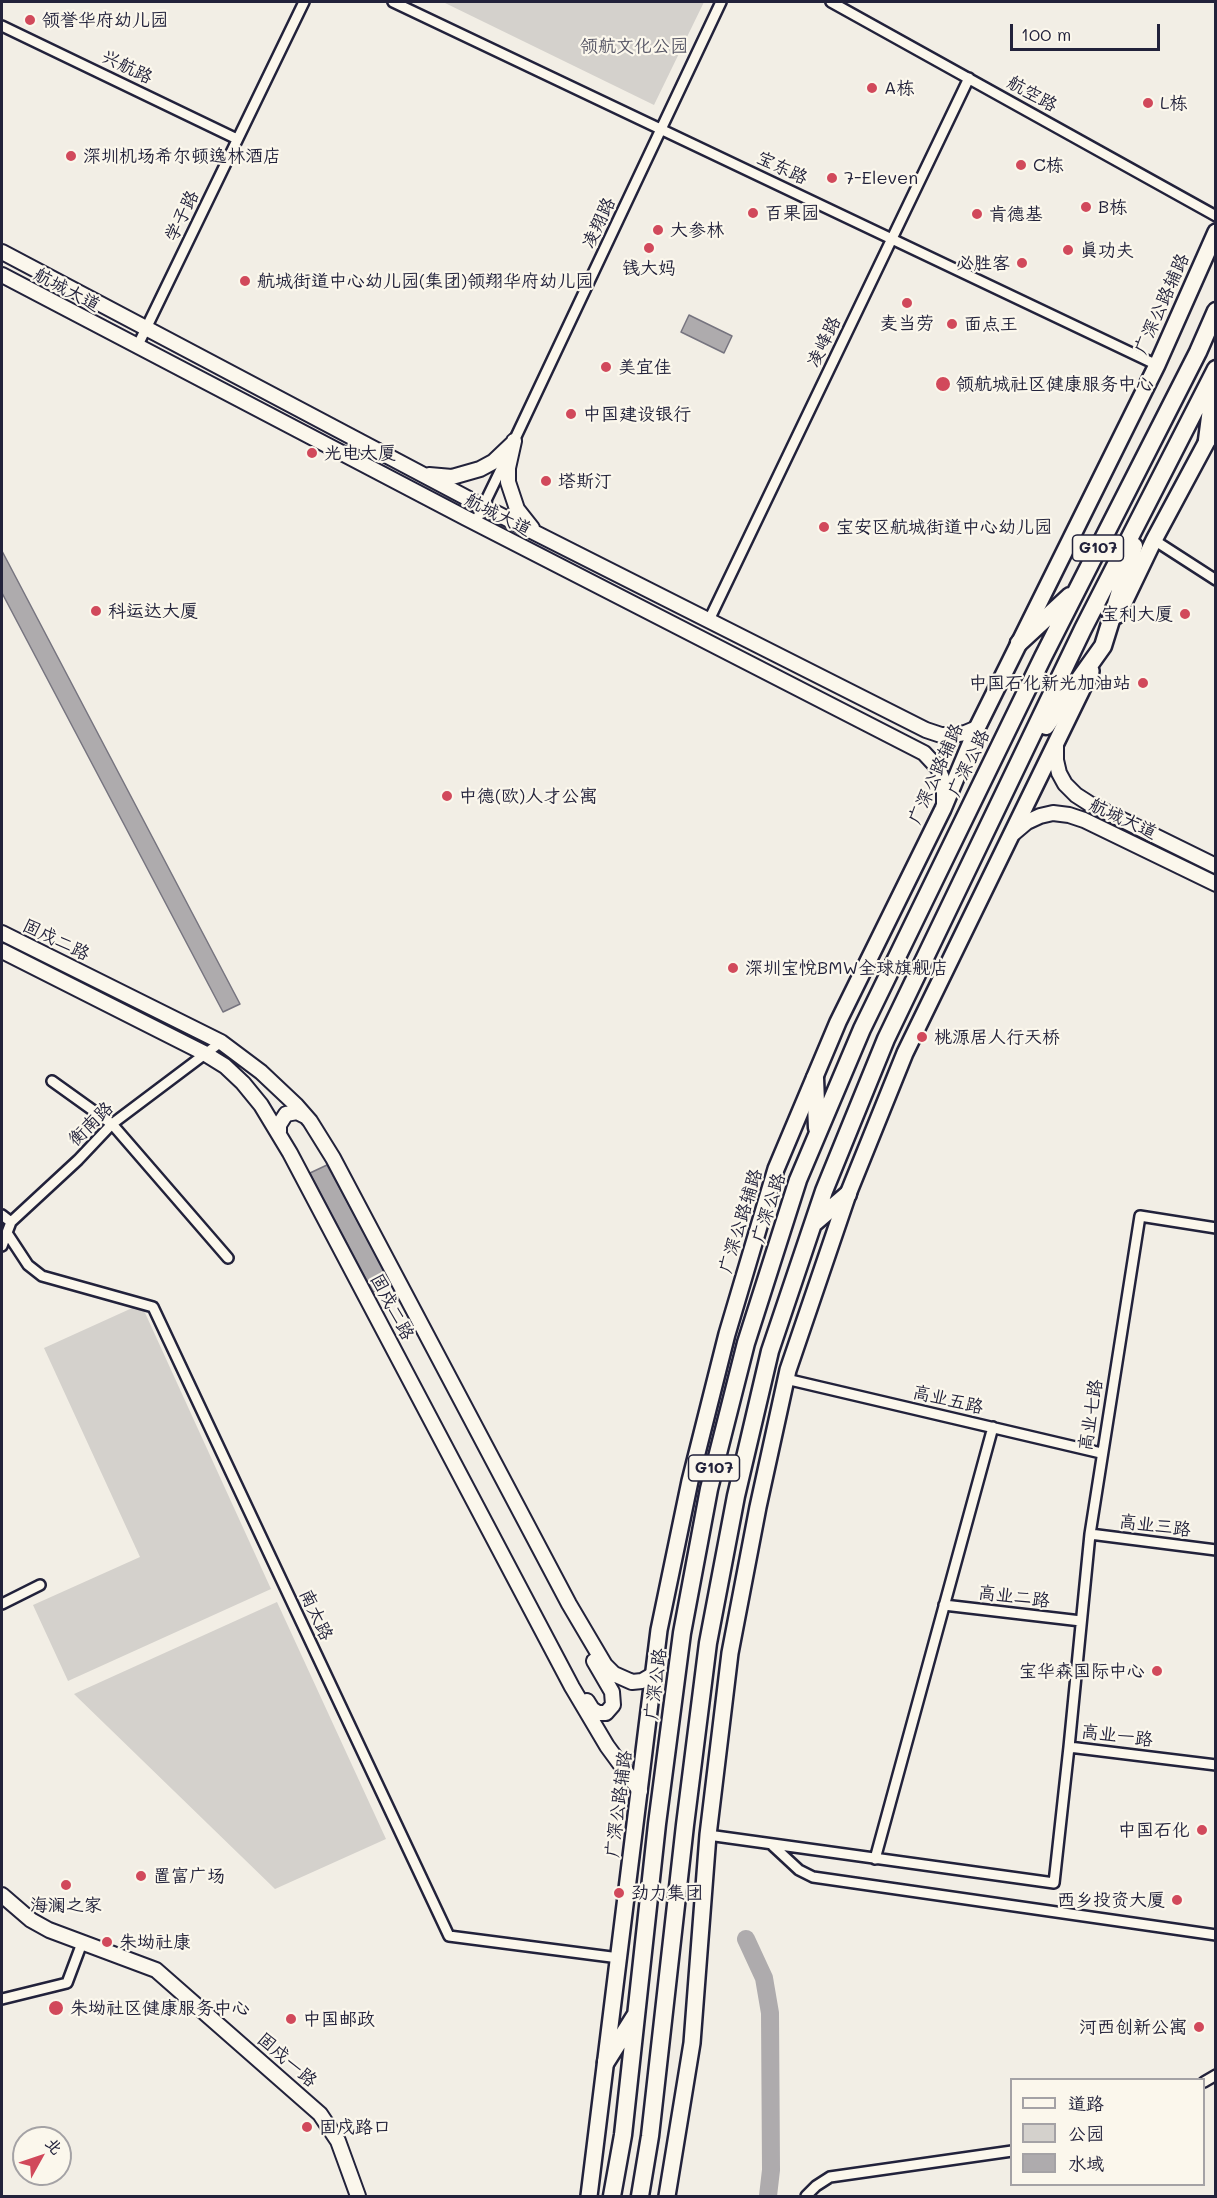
<!DOCTYPE html>
<meta charset="utf-8">
<style>
body{margin:0}
#map{position:relative;width:1217px;height:2198px;overflow:hidden;background:#f2eee5;font-family:Mali,"LXGW WenKai TC",sans-serif}
canvas{display:block}
.frame{position:absolute;inset:0;border:3px solid #22223b;pointer-events:none}
.legend{position:absolute;left:1010px;top:2078px;width:195px;height:108px;box-sizing:border-box;background:#fbf7ec;border:2px solid #a4a2a5;margin:0;padding:8px 10px;list-style:none;font-size:18px;color:#22223b}
.legend li{display:flex;align-items:center;gap:12px;height:30px}
.legend b{width:30px;border:2px solid #a4a2a5}
.north{position:absolute;left:12px;top:2126px;width:60px;height:60px;box-sizing:border-box;background:#fbf7ec;border:2px solid #a4a2a5;border-radius:50%;rotate:50deg;font-size:16px;font-weight:700;line-height:24px;text-align:center;color:#22223b}
.north::after{content:'';display:block;margin:auto;width:21px;height:27px;background:#d1495b;clip-path:polygon(50% 0,100% 100%,50% 72%,0 100%)}
.scale{position:absolute;left:1010px;top:24px;width:150px;height:27px;box-sizing:border-box;border:3px solid #22223b;border-top:0;padding-left:8px;font-size:18px;line-height:21px;white-space:nowrap;color:#22223b;-webkit-text-stroke:4px #fbf7ec;paint-order:stroke}
</style>
<div id="map">
<canvas width="1217" height="2198"></canvas>
<div class="frame"></div>
<ul class="legend">
<li><b style="height:8px;background:#fbf7ec"></b>道路</li>
<li><b style="height:16px;background:#d4d1cc"></b>公园</li>
<li><b style="height:16px;background:#aeabad"></b>水域</li>
</ul>
<div class="north">北</div>
<div class="scale">100 m</div>
</div>
<script>
const ctx = document.querySelector('canvas').getContext('2d');
ctx.lineJoin = 'round';
function paint(path, color) { ctx.fillStyle = color; ctx.fill(path, 'evenodd'); }
const poly = rows => new Path2D(rows.map(r => 'M' + r).join(''));
function strokePath(path, color, width, dash) { ctx.strokeStyle = color; ctx.lineWidth = width; ctx.lineCap = dash ? 'butt' : 'round'; ctx.setLineDash(dash || []); ctx.stroke(path); }
function label(font, color, halo, rows, align = 'center') {
  ctx.font = font + ' Mali,"LXGW WenKai TC",sans-serif'; ctx.lineWidth = 4.5; ctx.setLineDash([]); ctx.textBaseline = 'middle'; ctx.strokeStyle = halo; ctx.fillStyle = color; for (const [text, x, y, turn = 0] of rows) {
    ctx.save(); ctx.translate(x, y); ctx.rotate((+turn || 0) * Math.PI / 180); ctx.textAlign = isNaN(turn) ? turn : align; if (halo) ctx.strokeText(text, 0, 0); ctx.fillText(text, 0, 0); ctx.restore();
  }
}
paint(poly([
 [443,2,704,2,654,105],
 [141,1304,271,1589,68,1681,33,1605,140,1557,44,1348],
 [277,1602,386,1839,275,1889,74,1694]
]), '#d4d1cc');
const water = poly([
 [689,315,732,336,724,353,681,332,689,315],
 [2,551,240,1004,223,1012,2,593,2,551],
 [327,1165,391,1283,373,1292,310,1173,327,1165]
]);
paint(water, '#aeabad');
strokePath(water, '#76747f', 1.5);
strokePath(poly([
 [746,1939,764,1978,770,2013,771,2170,768,2196]
]), '#aeabad', 18);
const street = poly([
 [393,2,1157,365],
 [831,2,1216,216],
 [2,26,237,139],
 [137,347,304,2],
 [512,445,721,2],
 [475,523,505,461],
 [1154,540,1216,580],
 [709,620,969,78],
 [52,1081,112,1124,228,1258],
 [2,1215,11,1222],
 [1216,1228,1140,1216,1090,1534,1069,1747,1216,1765],
 [7,1233,28,1265,42,1276,153,1307,449,1936,619,1958],
 [2,1246,11,1222,78,1160,112,1124,221,1042],
 [786,1379,1101,1453],
 [1090,1534,1216,1550],
 [2,1604,40,1585],
 [944,1605,1081,1621],
 [708,1835,1054,1883,1069,1747],
 [771,1844,799,1870,813,1877,1216,1935],
 [875,1859,993,1427],
 [2,1999,67,1983,82,1943],
 [1204,2082,1216,2075],
 [806,2196,816,2186,830,2177,1012,2151]
]);
const secondary = poly([
 [2,252,484,507,926,730,941,735,952,735,965,733,977,728],
 [2,275,466,518,924,753,938,768,942,778,944,788,944,803],
 [514,441,508,468,508,482,517,509,532,528],
 [429,475,452,477,480,469,493,462,513,443],
 [1056,744,1056,760,1059,773,1065,784,1076,795,1090,804,1216,866],
 [1014,833,1027,822,1040,816,1053,813,1069,815,1084,820,1216,884],
 [2,933,221,1042,261,1072,296,1105,310,1121,333,1158,569,1604,605,1665,614,1674,632,1682,642,1681,654,1674],
 [2,951,204,1053,225,1066,243,1083,261,1105,290,1153,572,1687,607,1746,640,1791],
 [279,1132,279,1125,286,1114,297,1112,305,1116],
 [587,1701,592,1709,598,1713,606,1713,613,1705,612,1692,594,1661],
 [2,1895,31,1920,49,1930,156,1970,320,2114,338,2141,358,2196]
]);
const primary = poly([
 [1118,615,1154,540,1213,430],
 [589,2196,659,1630,690,1481,727,1334,776,1169,838,1022,943,809,977,728,1157,365,1216,232],
 [667,2196,692,2043,708,1835,730,1653,758,1507,788,1370,848,1194,905,1053,1091,671]
]);
const highway = poly([
 [1207,440,1215,378],
 [1019,643,1070,596],
 [1046,726,1103,646,1134,546],
 [815,1078,817,1128],
 [813,1224,848,1194],
 [606,2062,635,2016],
 [612,2196,623,2135,657,1824,682,1633,709,1489,746,1343,798,1180,862,1029,1043,657,1198,352,1216,311],
 [640,2196,650,2136,685,1825,708,1643,736,1496,770,1351,824,1191,886,1039,1083,629,1216,369]
]);
strokePath(street, '#22223b', 14);
strokePath(secondary, '#22223b', 18);
strokePath(primary, '#22223b', 20);
strokePath(highway, '#22223b', 21);
strokePath(street, '#fbf7ec', 9);
strokePath(secondary, '#fbf7ec', 14);
strokePath(primary, '#fbf7ec', 15);
strokePath(highway, '#fbf7ec', 16);
for (const [x, y, r, color] of [
 [30,20,6,"#d1495b"],
 [872,88,6,"#d1495b"],
 [1148,103,6,"#d1495b"],
 [71,156,6,"#d1495b"],
 [1021,165,6,"#d1495b"],
 [832,178,6,"#d1495b"],
 [1086,207,6,"#d1495b"],
 [753,213,6,"#d1495b"],
 [977,214,6,"#d1495b"],
 [658,230,6,"#d1495b"],
 [649,248,6,"#d1495b"],
 [1068,250,6,"#d1495b"],
 [1022,263,6,"#d1495b"],
 [245,281,6,"#d1495b"],
 [907,303,6,"#d1495b"],
 [952,324,6,"#d1495b"],
 [606,367,6,"#d1495b"],
 [943,384,8,"#d1495b"],
 [571,414,6,"#d1495b"],
 [312,453,6,"#d1495b"],
 [546,481,6,"#d1495b"],
 [824,527,6,"#d1495b"],
 [96,611,6,"#d1495b"],
 [1185,614,6,"#d1495b"],
 [1143,683,6,"#d1495b"],
 [447,796,6,"#d1495b"],
 [733,968,6,"#d1495b"],
 [922,1037,6,"#d1495b"],
 [1157,1671,6,"#d1495b"],
 [1202,1830,6,"#d1495b"],
 [141,1876,6,"#d1495b"],
 [66,1885,6,"#d1495b"],
 [619,1893,6,"#d1495b"],
 [1177,1900,6,"#d1495b"],
 [107,1942,6,"#d1495b"],
 [56,2008,8,"#d1495b"],
 [291,2019,6,"#d1495b"],
 [1199,2027,6,"#d1495b"],
 [307,2127,6,"#d1495b"]
]) { const dot = new Path2D(); dot.arc(x, y, r, 0, 2 * Math.PI); ctx.fillStyle = color; ctx.fill(dot); strokePath(dot, '#fbf7ec', 2); }
for (const [x, y, w] of [
 [1098,548,51],
 [714,1468,51]
]) { const box = new Path2D(); box.roundRect(x - w / 2, y - 13, w, 26, 4.5); ctx.fillStyle = '#fbf7ec'; ctx.fill(box); strokePath(box, '#22223b', 1.5); }
label('bold 16px', '#22223b', null, [
 ["G107",1098,548],
 ["G107",714,1468]
]);
label('18px', '#22223b', '#fbf7ec', [
 ["领誉华府幼儿园",42,20],
 ["A栋",884,88],
 ["L栋",1160,103],
 ["深圳机场希尔顿逸林酒店",83,156],
 ["C栋",1033,165],
 ["7-Eleven",844,178],
 ["B栋",1098,207],
 ["百果园",765,213],
 ["肯德基",989,214],
 ["大参林",670,230],
 ["真功夫",1080,250],
 ["必胜客",1010,263,"right"],
 ["钱大妈",649,268,"center"],
 ["航城街道中心幼儿园(集团)领翔华府幼儿园",257,281],
 ["麦当劳",907,323,"center"],
 ["面点王",964,324],
 ["美宜佳",618,367],
 ["领航城社区健康服务中心",956,384],
 ["中国建设银行",583,414],
 ["光电大厦",324,453],
 ["塔斯汀",558,481],
 ["宝安区航城街道中心幼儿园",836,527],
 ["科运达大厦",108,611],
 ["宝利大厦",1173,614,"right"],
 ["中国石化新光加油站",1131,683,"right"],
 ["中德(欧)人才公寓",459,796],
 ["深圳宝悦BMW全球旗舰店",745,968],
 ["桃源居人行天桥",934,1037],
 ["宝华森国际中心",1145,1671,"right"],
 ["中国石化",1190,1830,"right"],
 ["置富广场",153,1876],
 ["劲力集团",631,1893],
 ["西乡投资大厦",1165,1900,"right"],
 ["海澜之家",66,1905,"center"],
 ["朱坳社康",119,1942],
 ["朱坳社区健康服务中心",70,2008],
 ["中国邮政",303,2019],
 ["河西创新公寓",1187,2027,"right"],
 ["固戍路口",319,2127]
], 'left');
label('18px', '#575766', '#fbf7ec', [
 ["领航文化公园",634,46]
]);
label('18px', '#22223b', '#fbf7ec', [
 ["兴航路",127,67,26],
 ["航空路",1032,94,29],
 ["宝东路",782,168,25],
 ["学子路",182,216,-64],
 ["凌翔路",599,223,-65],
 ["航城大道",67,290,28],
 ["广深公路辅路",1162,304,-66],
 ["凌峰路",824,342,-64],
 ["航城大道",498,515,27],
 ["广深公路",969,763,-64],
 ["广深公路辅路",936,774,-66],
 ["航城大道",1123,819,25],
 ["固戍二路",56,940,26],
 ["衡南路",91,1124,-44],
 ["广深公路",769,1208,-72],
 ["广深公路辅路",741,1221,-73],
 ["固戍二路",392,1307,62],
 ["高业五路",948,1400,13],
 ["高业七路",1091,1415,-81],
 ["高业三路",1155,1526,7],
 ["高业二路",1014,1597,7],
 ["南太路",316,1615,65],
 ["广深公路",656,1684,-83],
 ["高业一路",1117,1736,7],
 ["广深公路辅路",619,1804,-83],
 ["固戍一路",287,2060,41]
]);
</script>
